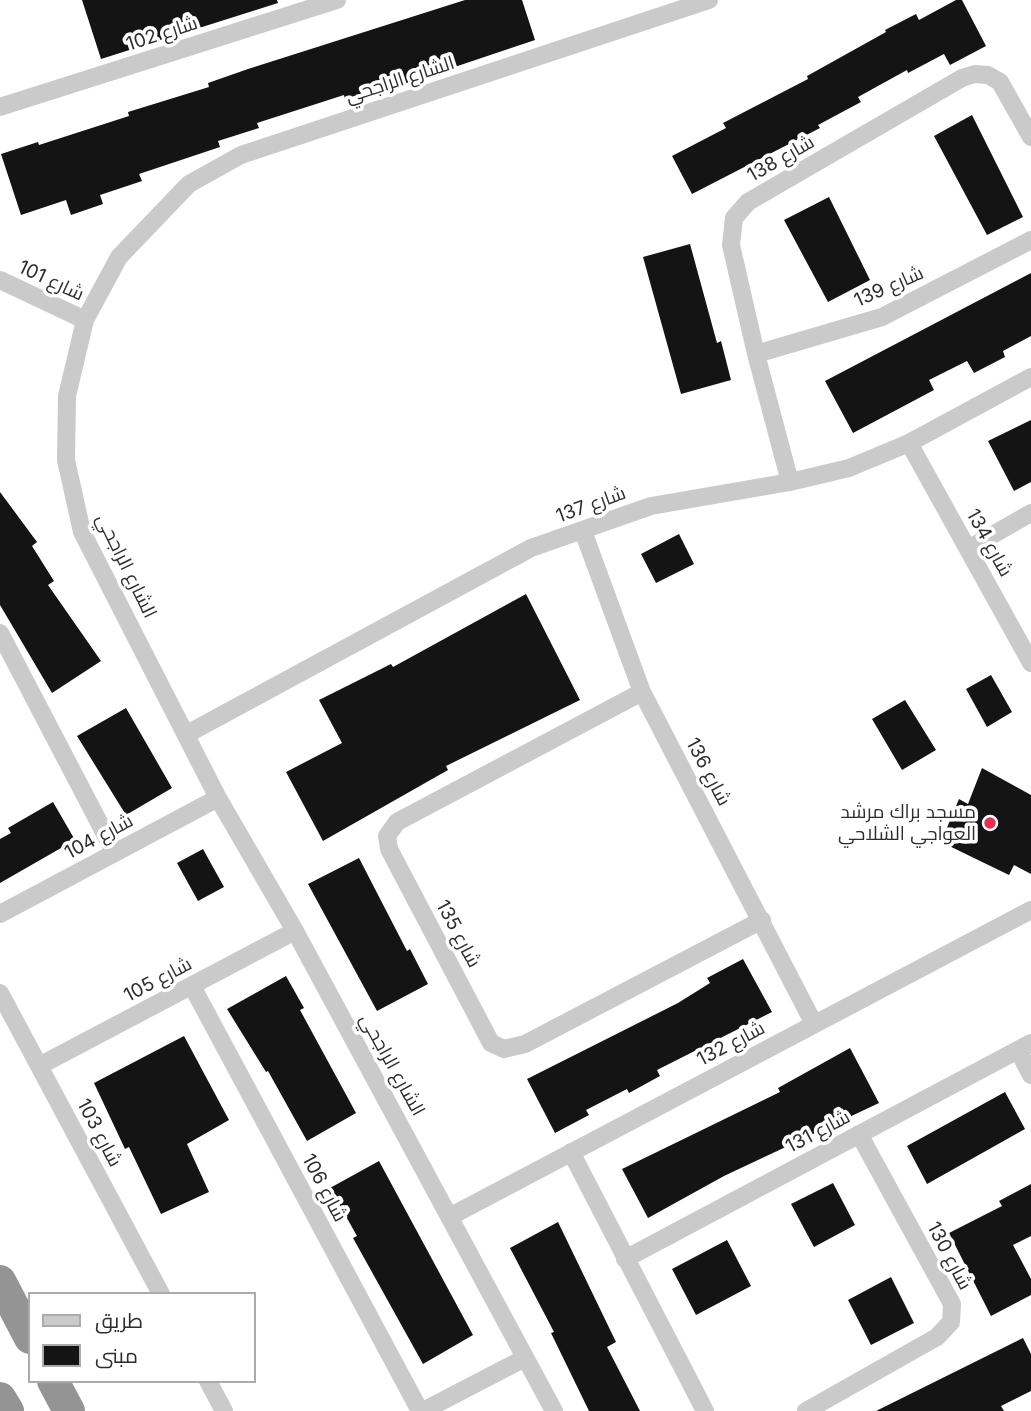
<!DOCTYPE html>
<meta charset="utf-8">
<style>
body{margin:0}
#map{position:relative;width:1031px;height:1411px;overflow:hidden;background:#fff;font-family:Inter,Cairo,sans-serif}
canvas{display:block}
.legend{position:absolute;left:28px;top:1292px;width:228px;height:91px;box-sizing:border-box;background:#fff;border:2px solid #ababab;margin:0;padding:9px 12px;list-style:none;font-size:21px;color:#2d2d2d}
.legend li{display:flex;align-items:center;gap:14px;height:35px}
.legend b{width:35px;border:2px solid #ababab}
</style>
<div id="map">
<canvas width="1031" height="1411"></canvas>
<ul class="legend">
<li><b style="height:9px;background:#cacaca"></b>طريق</li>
<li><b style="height:19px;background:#141414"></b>مبنى</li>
</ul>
</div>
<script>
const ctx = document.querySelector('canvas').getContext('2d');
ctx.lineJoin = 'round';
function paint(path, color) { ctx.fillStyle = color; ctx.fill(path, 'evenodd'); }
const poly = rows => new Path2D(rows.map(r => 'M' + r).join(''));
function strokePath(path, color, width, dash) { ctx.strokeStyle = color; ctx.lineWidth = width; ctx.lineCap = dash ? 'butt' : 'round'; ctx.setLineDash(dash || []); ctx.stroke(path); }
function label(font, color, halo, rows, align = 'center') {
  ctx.font = font + ' Inter,Cairo,sans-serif'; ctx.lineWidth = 7; ctx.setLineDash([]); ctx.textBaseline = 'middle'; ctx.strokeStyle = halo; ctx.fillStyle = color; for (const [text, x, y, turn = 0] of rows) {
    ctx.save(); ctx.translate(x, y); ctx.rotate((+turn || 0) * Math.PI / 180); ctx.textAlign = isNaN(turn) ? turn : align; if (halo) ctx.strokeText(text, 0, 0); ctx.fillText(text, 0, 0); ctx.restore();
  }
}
paint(poly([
 [82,0,277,0,278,3,101,59],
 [465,0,522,0,535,40,395,87,394,83,345,99,344,95,257,123,259,128,218,141,220,147,139,174,142,181,100,195,103,204,71,215,66,200,21,215,1,154,38,142,39,145,129,116,128,112,209,87,208,83,248,69],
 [956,0,962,0,986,46,950,65,944,54,908,73,907,70,858,97,861,102,818,125,820,128,692,194,672,156,726,128,723,123,808,79,807,76,886,32,885,30,916,14,919,20],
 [972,115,1023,217,987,235,934,136],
 [829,197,870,280,828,302,784,220],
 [690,244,717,343,721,341,731,380,681,394,643,257],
 [1031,273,1031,336,1003,351,1005,357,974,373,967,361,929,380,934,390,853,433,825,381],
 [1031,420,1031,482,1014,491,988,441],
 [0,492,37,542,32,546,54,581,48,585,101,661,52,693,0,605],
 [679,534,694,564,656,583,641,554],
 [526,594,580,700,446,766,448,770,323,841,286,772,342,743,319,700,391,664,393,667],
 [991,675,1012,712,987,727,966,689],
 [905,700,936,750,902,770,872,719],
 [126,708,172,788,126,815,77,736],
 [982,768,1031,795,1031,874,1014,865,1009,875,941,842,959,799,968,804],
 [53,802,75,840,0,883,0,839,11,833,8,828],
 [203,849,224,887,198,901,177,863],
 [359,858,407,951,410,949,428,984,377,1011,308,884],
 [743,959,772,1012,657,1070,660,1076,629,1093,627,1089,586,1110,589,1115,555,1133,527,1079,678,1003,710,983,707,978],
 [286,976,304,1008,300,1010,356,1113,307,1141,268,1071,266,1072,227,1009],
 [184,1036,229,1120,187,1144,209,1192,161,1214,129,1147,125,1149,94,1083],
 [850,1048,879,1103,724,1176,648,1218,622,1169,780,1092,778,1088],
 [1005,1092,1025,1129,927,1184,907,1146],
 [379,1161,473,1335,423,1364,353,1238,357,1236,330,1188],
 [833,1183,855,1225,814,1247,791,1204],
 [1031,1184,1031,1236,1013,1245,1031,1279,1031,1295,991,1316,949,1233,1002,1206,999,1201],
 [558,1222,616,1342,607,1347,640,1411,589,1411,551,1333,554,1332,510,1248],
 [727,1240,751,1286,696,1315,672,1269],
 [891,1277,914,1323,871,1345,848,1300],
 [1023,1338,1031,1354,1031,1391,1001,1406,1004,1411,876,1411]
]), '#141414');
strokePath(poly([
 [0,107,337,0],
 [0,280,85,320],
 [756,354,882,317,1031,240],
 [909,443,1031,663],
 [790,482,756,354,731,245,734,218,748,202,962,78,975,74,988,75,1000,82,1031,137],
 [583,531,642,692,814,1024],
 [968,549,1031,513],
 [0,633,115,853],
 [642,692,397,822,387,836,389,849,491,1043,504,1049,525,1044,762,920],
 [187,734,531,548,651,506,790,482,849,468,909,443,1031,377],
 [0,914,218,798],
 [192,986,420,1411],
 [0,993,161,1294],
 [1018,1050,1031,1075],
 [39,1066,295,931],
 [571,1152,705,1411],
 [451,1216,1031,910],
 [625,1259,1031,1043],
 [208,1381,224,1411],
 [423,1411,525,1358],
 [554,1411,295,931,218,798,82,532,66,460,67,396,85,320,119,257,189,184,241,155,709,0],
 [806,1411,937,1337,951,1322,952,1304,859,1134]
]), '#cacaca', 18);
strokePath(poly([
 [0,1281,30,1338],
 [53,1381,69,1411],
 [0,1398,8,1411]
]), '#949494', 32);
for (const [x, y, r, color] of [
 [990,823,7,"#e52e57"]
]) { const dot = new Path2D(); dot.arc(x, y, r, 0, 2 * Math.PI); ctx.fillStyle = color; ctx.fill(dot); strokePath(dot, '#fff', 2.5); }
label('19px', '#2d2d2d', '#fff', [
 ["شارع 102",162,34,-18],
 ["الشارع الراجحي",400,80,-18],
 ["شارع 138",781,159,-30],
 ["شارع 101",51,281,25],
 ["شارع 139",889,287,-24],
 ["شارع 137",591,505,-20],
 ["شارع 134",989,543,61],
 ["الشارع الراجحي",126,566,64],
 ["شارع 136",708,772,62],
 ["شارع 104",99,837,-28],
 ["شارع 135",458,934,62],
 ["شارع 105",158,980,-28],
 ["شارع 132",731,1044,-28],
 ["الشارع الراجحي",392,1065,61],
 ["شارع 131",818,1132,-28],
 ["شارع 103",99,1133,62],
 ["شارع 106",324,1188,62],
 ["شارع 130",949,1256,62]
]);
label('19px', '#2d2d2d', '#fff', [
 ["مسجد براك مرشد",976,812],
 ["العواجي الشلاحي",976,834]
], 'right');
</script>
